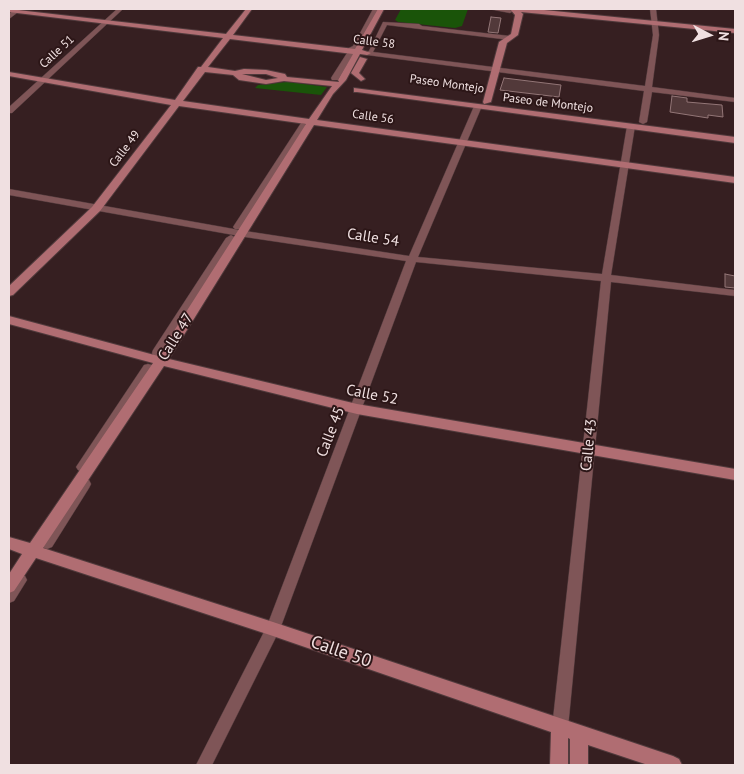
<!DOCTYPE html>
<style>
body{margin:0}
#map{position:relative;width:744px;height:774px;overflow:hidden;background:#361f21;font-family:"PT Sans",sans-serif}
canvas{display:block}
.frame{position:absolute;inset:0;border:10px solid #f0e0e1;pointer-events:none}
.north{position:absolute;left:684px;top:10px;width:50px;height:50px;-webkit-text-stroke:4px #2c1617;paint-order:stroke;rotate:95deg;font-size:14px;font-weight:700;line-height:20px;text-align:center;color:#f0e0e1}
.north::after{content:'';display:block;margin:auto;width:18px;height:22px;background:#f0e0e1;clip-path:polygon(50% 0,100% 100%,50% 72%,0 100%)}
</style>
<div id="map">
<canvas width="744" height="774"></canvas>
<div class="frame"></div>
<div class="north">N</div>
</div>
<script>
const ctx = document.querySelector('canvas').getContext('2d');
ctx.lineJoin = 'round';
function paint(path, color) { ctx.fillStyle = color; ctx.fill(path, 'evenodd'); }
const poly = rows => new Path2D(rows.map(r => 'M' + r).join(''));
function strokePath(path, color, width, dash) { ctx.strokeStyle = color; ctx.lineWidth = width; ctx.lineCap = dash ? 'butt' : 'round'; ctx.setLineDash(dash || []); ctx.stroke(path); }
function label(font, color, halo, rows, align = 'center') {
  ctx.font = font + ' "PT Sans",sans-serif'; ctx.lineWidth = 4; ctx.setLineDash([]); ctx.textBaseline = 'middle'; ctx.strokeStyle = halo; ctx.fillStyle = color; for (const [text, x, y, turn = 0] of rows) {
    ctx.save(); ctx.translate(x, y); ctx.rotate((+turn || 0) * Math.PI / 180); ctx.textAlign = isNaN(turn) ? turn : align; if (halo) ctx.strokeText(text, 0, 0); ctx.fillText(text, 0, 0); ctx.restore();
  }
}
paint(poly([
 [401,9,468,9,462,26,455,28,398,22,395,20],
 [286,82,289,82,327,87,321,95,255,88,258,85]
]), '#1a5409');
const building = poly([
 [491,17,501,18,498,33,488,32,491,17],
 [504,78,561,85,559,97,500,90,504,78],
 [672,96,687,98,687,102,722,105,723,117,708,115,708,118,670,112,672,96],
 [725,274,735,276,735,288,725,287,725,274]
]);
paint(building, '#52393a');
strokePath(building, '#937677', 1);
const street = poly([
 [15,9,22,9,9,19,9,14,15,9],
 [117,9,123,9,12,113,9,113,9,107,117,9],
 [373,9,379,9,359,48,353,51,354,53,338,80,332,80,331,78,347,53,346,51,349,48,353,46,373,9],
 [489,9,507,9,513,11,510,13,489,9],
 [650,9,656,9,659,35,652,87,735,98,735,102,652,92,647,122,643,124,639,122,644,91,367,55,364,53,369,51,383,22,419,24,422,26,510,36,513,38,510,40,387,25,373,52,645,86,653,35,650,9],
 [475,104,482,106,418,257,602,274,627,126,631,124,635,126,611,275,735,290,735,296,611,282,568,728,566,734,560,736,554,734,552,728,601,281,416,262,280,629,212,765,196,765,267,626,406,261,245,237,9,195,9,189,245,231,409,256,475,104],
 [301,123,308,125,241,229,235,229,233,227,301,123],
 [231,235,236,238,161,356,153,356,152,353,153,350,226,238,231,235],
 [148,364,152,365,154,368,86,470,82,472,78,470,76,467,144,365,148,364],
 [85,479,89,480,91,484,89,488,52,547,47,549,42,547,40,543,42,539,81,480,85,479],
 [20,574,25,576,27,580,14,601,9,603,9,585,15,576,20,574]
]);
const secondary = poly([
 [9,9,226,34,246,9,252,9,233,35,355,49,378,9,384,9,362,50,371,53,367,55,360,54,346,80,333,94,317,120,735,177,735,183,314,125,169,359,357,404,735,469,735,480,357,414,164,366,43,548,273,622,673,756,679,759,682,765,648,765,588,745,588,765,570,765,570,739,568,738,568,765,550,765,551,732,273,636,36,558,14,591,9,593,9,574,22,554,9,549,9,537,30,543,153,363,9,324,9,316,158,356,306,124,179,106,100,211,13,295,9,296,9,286,92,207,171,105,9,76,9,72,175,100,198,67,201,67,223,38,9,12,9,9],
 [230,39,353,54,338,80,339,82,287,77,285,74,266,70,244,69,235,71,208,67,230,39],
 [205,72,233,75,239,80,266,84,284,81,332,86,309,119,183,101,205,72],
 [242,74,266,74,278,78,266,80,242,74],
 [510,9,534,9,735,29,735,33,521,12,523,14,518,35,507,43,491,102,484,104,483,102,499,42,511,34,515,15,510,9],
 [360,57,367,59,359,73,365,79,361,81,351,73,360,57],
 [354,88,735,137,735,143,357,92,354,92,354,88]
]);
strokePath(street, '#503a3c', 1);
strokePath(secondary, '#503a3c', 2);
paint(street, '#7f5557');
paint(secondary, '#b06d72');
label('12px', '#f0e0e1', '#2c1617', [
 ["Calle 58",374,42,7],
 ["Calle 51",57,52,-43],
 ["Paseo Montejo",447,84,8],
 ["Paseo de Montejo",548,103,7],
 ["Calle 56",373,117,8],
 ["Calle 49",125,149,-53]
]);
label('15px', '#f0e0e1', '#2c1617', [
 ["Calle 54",373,238,9],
 ["Calle 47",176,337,-58],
 ["Calle 52",372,395,11],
 ["Calle 45",331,432,-69],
 ["Calle 43",589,445,-84]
]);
label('18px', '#f0e0e1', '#2c1617', [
 ["Calle 50",341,652,19]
]);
</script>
